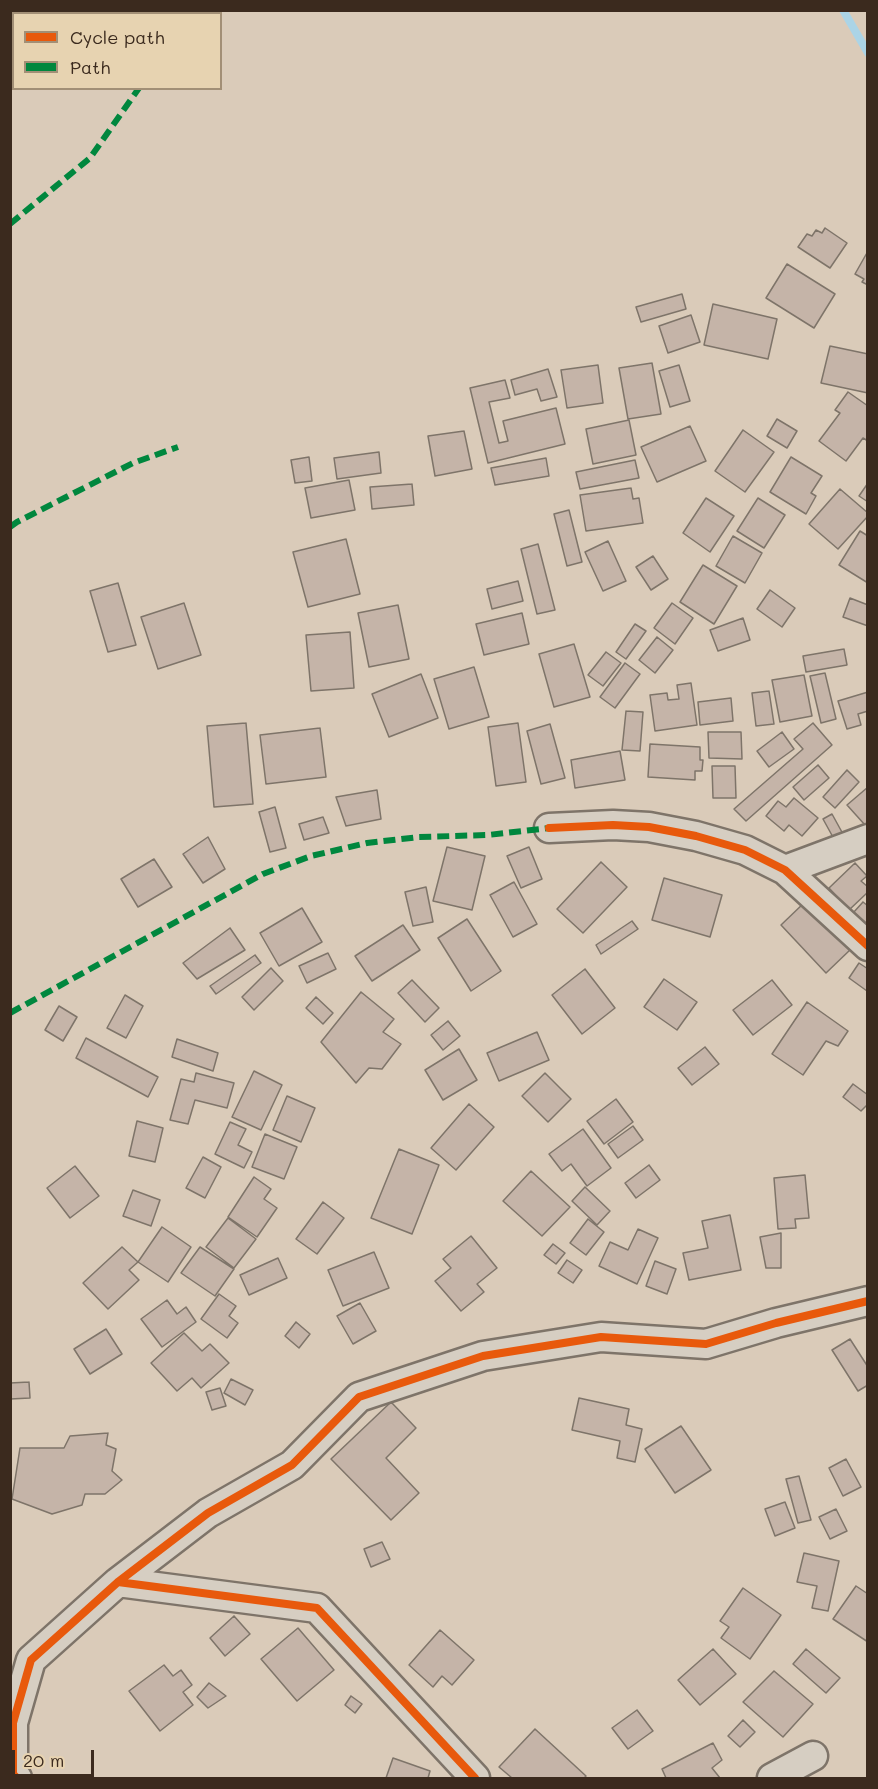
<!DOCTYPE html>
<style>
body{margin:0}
#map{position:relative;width:878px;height:1789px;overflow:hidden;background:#dacbb9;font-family:Mali,sans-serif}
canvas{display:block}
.frame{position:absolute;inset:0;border:12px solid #3b2a1e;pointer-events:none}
.legend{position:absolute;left:12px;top:12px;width:210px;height:78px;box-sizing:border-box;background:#e7d3b1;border:2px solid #a28f76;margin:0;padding:8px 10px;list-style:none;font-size:18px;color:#3b2a1e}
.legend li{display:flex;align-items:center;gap:12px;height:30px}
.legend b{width:30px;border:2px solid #a28f76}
.scale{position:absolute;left:12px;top:1750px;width:82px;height:27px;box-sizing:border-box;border:3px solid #3b2a1e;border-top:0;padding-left:8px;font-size:18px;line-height:21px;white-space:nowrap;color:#3b2a1e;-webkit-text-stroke:4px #e7d3b1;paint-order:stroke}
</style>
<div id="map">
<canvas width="878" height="1789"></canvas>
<div class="frame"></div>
<ul class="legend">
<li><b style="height:8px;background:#e8590c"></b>Cycle path</li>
<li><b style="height:8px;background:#00873e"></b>Path</li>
</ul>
<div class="scale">20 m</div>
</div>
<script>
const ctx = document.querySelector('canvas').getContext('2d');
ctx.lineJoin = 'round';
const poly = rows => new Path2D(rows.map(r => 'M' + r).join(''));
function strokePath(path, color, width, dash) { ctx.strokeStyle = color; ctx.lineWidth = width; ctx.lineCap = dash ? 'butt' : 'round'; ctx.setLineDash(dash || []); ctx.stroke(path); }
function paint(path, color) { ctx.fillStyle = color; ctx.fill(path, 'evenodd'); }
strokePath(poly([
 [843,10,868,53]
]), '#abd4e6', 8);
const building = poly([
 [825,228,847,243,830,268,798,247,807,234,812,236,816,230,822,233,825,228],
 [868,251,868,285,862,282,864,279,855,274,868,251],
 [787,264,835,294,814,328,766,298,787,264],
 [682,294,686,309,641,322,636,307,682,294],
 [713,304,777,319,768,359,704,345,713,304],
 [691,315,700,342,668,353,659,326,691,315],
 [830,346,868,354,868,393,821,383,830,346],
 [652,363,661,414,628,419,619,368,652,363],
 [598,365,603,403,567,408,561,370,598,365],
 [679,365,690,401,670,407,659,371,679,365],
 [548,369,557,397,541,401,537,389,515,395,511,380,548,369],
 [505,380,510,398,489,402,499,443,508,441,503,421,556,408,565,444,488,463,470,388,505,380],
 [848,392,868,406,868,441,863,438,846,461,819,441,840,413,835,410,848,392],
 [777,419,797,431,787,448,767,436,777,419],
 [629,420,636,455,593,464,586,429,629,420],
 [690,426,706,461,657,482,641,447,690,426],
 [743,430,774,452,745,492,715,471,743,430],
 [464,431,472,469,435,476,428,436,464,431],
 [379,452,381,473,337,479,334,458,379,452],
 [309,457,312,481,295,483,291,460,309,457],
 [791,457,822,476,811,493,816,496,806,514,770,492,791,457],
 [546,458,549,476,495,485,491,468,546,458],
 [635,460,639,478,580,489,576,472,635,460],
 [349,480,355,510,311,518,305,488,349,480],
 [868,483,868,502,859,496,868,483],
 [412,484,414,505,372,509,370,487,412,484],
 [631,488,633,499,639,498,643,523,586,531,580,495,631,488],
 [840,489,868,513,868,516,838,549,809,524,840,489],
 [706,498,734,516,710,552,683,533,706,498],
 [758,498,785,515,764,548,737,531,758,498],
 [569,510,582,562,567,566,554,514,569,510],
 [860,531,868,536,868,583,839,565,860,531],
 [733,536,762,553,745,583,716,566,733,536],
 [346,539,360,594,308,607,293,552,346,539],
 [608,541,626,581,603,591,585,552,608,541],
 [538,544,555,610,537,614,521,549,538,544],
 [653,556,668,579,651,590,636,567,653,556],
 [703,565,737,586,714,624,680,602,703,565],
 [518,581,523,601,492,609,487,589,518,581],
 [118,583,136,645,108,652,90,591,118,583],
 [770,590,795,608,782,627,757,609,770,590],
 [850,598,868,605,868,626,843,617,850,598],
 [184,603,201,655,158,669,141,617,184,603],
 [672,603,693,618,675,644,654,628,672,603],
 [398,605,409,659,369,667,358,613,398,605],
 [522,613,529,644,484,655,476,624,522,613],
 [743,618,750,640,718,651,710,630,743,618],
 [635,624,646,631,626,659,616,652,635,624],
 [350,632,354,688,311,691,306,635,350,632],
 [657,637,673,650,655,673,639,660,657,637],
 [574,644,590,697,554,707,539,654,574,644],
 [844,649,847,665,806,672,803,656,844,649],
 [606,652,621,663,603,686,588,675,606,652],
 [625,663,640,674,615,708,600,697,625,663],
 [474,667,489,717,449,729,434,679,474,667],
 [825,673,836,719,821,723,810,676,825,673],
 [421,674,438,718,389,737,372,694,421,674],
 [804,675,812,716,780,722,772,680,804,675],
 [691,683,697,725,655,731,650,695,667,693,668,700,679,699,677,685,691,683],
 [769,691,774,724,756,726,752,693,769,691],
 [868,692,868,711,858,714,861,725,847,729,838,701,868,692],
 [731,698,733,721,700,725,698,702,731,698],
 [626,711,643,712,640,751,622,750,626,711],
 [246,723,253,804,214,807,207,726,246,723],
 [518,723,526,782,496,786,488,727,518,723],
 [813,723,832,745,746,821,734,809,803,749,794,739,813,723],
 [550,724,565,778,541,784,527,731,550,724],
 [320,728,326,777,266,784,260,735,320,728],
 [708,732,741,732,742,759,709,758,708,732],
 [782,732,794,749,769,767,757,751,782,732],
 [650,744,700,747,700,760,703,760,702,771,695,771,695,780,648,777,650,744],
 [620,751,625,780,575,788,571,760,620,751],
 [818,765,829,778,804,800,793,787,818,765],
 [712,766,735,766,736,798,713,798,712,766],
 [847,770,859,782,835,808,823,797,847,770],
 [868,787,868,822,865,825,847,805,868,787],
 [377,790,381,819,346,826,336,797,377,790],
 [794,798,818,818,802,836,789,825,784,831,766,816,778,801,786,807,794,798],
 [275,807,286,848,270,852,259,812,275,807],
 [832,814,843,834,834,839,823,819,832,814],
 [323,817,329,833,304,840,299,824,323,817],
 [208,837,225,869,203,883,183,854,208,837],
 [447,847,485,856,472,910,433,901,447,847],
 [529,847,542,879,521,888,507,856,529,847],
 [154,859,172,887,138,907,121,879,154,859],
 [601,862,627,887,583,933,557,909,601,862],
 [855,863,867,876,861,881,868,887,868,892,849,910,829,888,855,863],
 [664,878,722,895,710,937,652,920,664,878],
 [514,882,537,924,513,937,490,895,514,882],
 [426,887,433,922,413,926,405,892,426,887],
 [806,901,851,949,826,973,781,925,806,901],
 [863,902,868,906,868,925,853,913,863,902],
 [302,908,322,942,279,966,260,933,302,908],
 [467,919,501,971,471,991,438,938,467,919],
 [632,921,638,929,601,954,596,945,632,921],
 [403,925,420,950,372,981,355,956,403,925],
 [230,928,245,950,197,979,183,963,230,928],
 [328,953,336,969,307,983,299,966,328,953],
 [255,955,261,963,216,994,210,986,255,955],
 [859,963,868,969,867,991,849,978,859,963],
 [271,968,283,981,254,1010,242,997,271,968],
 [585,969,615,1008,582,1034,552,995,585,969],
 [664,979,697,1002,677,1030,644,1007,664,979],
 [412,980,439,1008,425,1022,398,993,412,980],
 [772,980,792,1005,753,1035,733,1010,772,980],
 [361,992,394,1019,383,1032,401,1044,382,1069,369,1068,356,1083,321,1042,361,992],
 [125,995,143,1006,126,1038,107,1028,125,995],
 [316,997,333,1013,323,1024,306,1008,316,997],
 [807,1002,848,1031,838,1046,826,1041,803,1075,772,1054,807,1002],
 [59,1006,77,1017,63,1041,45,1030,59,1006],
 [448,1021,460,1036,443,1050,431,1035,448,1021],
 [537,1032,549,1060,499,1081,487,1053,537,1032],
 [86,1038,158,1077,148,1097,76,1058,86,1038],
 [177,1039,218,1053,213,1071,172,1057,177,1039],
 [705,1047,719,1064,692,1085,678,1068,705,1047],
 [459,1049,477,1080,443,1100,425,1070,459,1049],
 [254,1071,282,1085,261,1130,232,1117,254,1071],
 [196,1073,234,1083,227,1108,195,1100,188,1124,170,1120,181,1079,194,1082,196,1073],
 [545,1073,571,1099,548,1122,522,1096,545,1073],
 [853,1084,868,1095,868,1104,861,1111,843,1097,853,1084],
 [287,1096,315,1108,301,1142,273,1130,287,1096],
 [616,1099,633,1122,604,1144,587,1121,616,1099],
 [469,1104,494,1127,456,1170,431,1148,469,1104],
 [137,1121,163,1128,155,1162,129,1156,137,1121],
 [230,1122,246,1129,238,1145,252,1152,244,1168,215,1154,230,1122],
 [633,1126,643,1140,618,1158,608,1144,633,1126],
 [583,1129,611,1168,587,1186,571,1164,562,1171,549,1154,583,1129],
 [265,1134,297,1147,284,1179,252,1167,265,1134],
 [399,1149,439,1165,412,1234,371,1218,399,1149],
 [203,1157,221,1167,205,1198,186,1188,203,1157],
 [649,1165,660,1180,636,1198,625,1183,649,1165],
 [75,1166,99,1196,70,1218,47,1188,75,1166],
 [531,1171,570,1207,542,1236,503,1201,531,1171],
 [805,1175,809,1218,795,1219,796,1228,778,1229,774,1178,805,1175],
 [254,1177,271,1189,264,1199,277,1208,257,1237,228,1217,254,1177],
 [585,1187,610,1211,597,1225,572,1201,585,1187],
 [133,1190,160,1200,151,1226,123,1216,133,1190],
 [323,1202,344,1218,317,1254,296,1239,323,1202],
 [730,1215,741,1270,689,1280,683,1253,708,1248,702,1221,730,1215],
 [228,1218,256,1239,234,1268,206,1247,228,1218],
 [588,1219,604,1232,586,1255,570,1243,588,1219],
 [162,1227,191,1247,168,1282,138,1262,162,1227],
 [638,1229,658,1238,637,1284,599,1266,610,1242,628,1250,638,1229],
 [781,1233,781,1268,766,1268,760,1237,781,1233],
 [471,1236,497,1268,477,1284,484,1292,461,1311,435,1281,451,1268,443,1259,471,1236],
 [553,1244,565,1253,556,1264,544,1255,553,1244],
 [122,1247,138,1262,129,1270,139,1280,108,1309,83,1283,122,1247],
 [200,1247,234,1269,215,1296,181,1273,200,1247],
 [374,1252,389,1288,343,1306,328,1270,374,1252],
 [278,1258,287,1278,249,1295,240,1275,278,1258],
 [567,1260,582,1270,573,1283,558,1273,567,1260],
 [655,1261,676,1269,667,1294,646,1286,655,1261],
 [219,1294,236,1306,229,1316,238,1323,227,1338,201,1319,219,1294],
 [167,1300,177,1314,186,1307,196,1322,162,1347,141,1319,167,1300],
 [360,1303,376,1331,353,1344,337,1316,360,1303],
 [296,1322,310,1334,299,1348,285,1336,296,1322],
 [106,1329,122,1354,90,1374,74,1349,106,1329],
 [184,1333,202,1351,210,1344,229,1363,201,1388,192,1378,177,1391,151,1363,184,1333],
 [850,1339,868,1367,868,1385,858,1391,832,1350,850,1339],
 [231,1379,253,1390,245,1405,224,1393,231,1379],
 [29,1382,30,1398,10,1399,10,1383,29,1382],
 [220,1388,226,1406,212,1410,206,1392,220,1388],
 [579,1398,629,1409,626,1425,642,1429,635,1462,617,1458,620,1441,572,1430,579,1398],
 [391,1402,416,1428,386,1458,419,1493,391,1520,331,1459,391,1402],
 [681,1426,711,1470,675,1493,645,1449,681,1426],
 [108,1433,106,1445,116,1449,112,1471,122,1480,105,1494,85,1494,82,1505,52,1514,12,1499,20,1448,64,1448,70,1436,108,1433],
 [846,1459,861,1487,843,1496,829,1468,846,1459],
 [799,1476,811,1520,798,1523,786,1479,799,1476],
 [785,1502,795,1528,775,1536,765,1509,785,1502],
 [836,1509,847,1531,830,1539,819,1517,836,1509],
 [382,1542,390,1559,371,1567,364,1549,382,1542],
 [804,1553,839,1561,828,1611,812,1608,817,1586,797,1582,804,1553],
 [856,1586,868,1594,868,1642,833,1619,856,1586],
 [743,1588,781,1615,750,1659,721,1638,729,1627,720,1621,743,1588],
 [234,1616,250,1634,225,1656,210,1638,234,1616],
 [298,1628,334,1670,297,1701,261,1659,298,1628],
 [440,1630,474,1660,452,1685,442,1676,433,1687,409,1665,440,1630],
 [713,1649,736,1674,700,1705,678,1680,713,1649],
 [806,1649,840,1678,826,1693,793,1664,806,1649],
 [164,1665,173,1676,181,1670,192,1685,183,1692,193,1705,160,1731,129,1691,164,1665],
 [774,1671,813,1704,783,1737,743,1702,774,1671],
 [209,1683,226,1696,208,1708,197,1697,209,1683],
 [351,1696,362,1704,355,1713,345,1705,351,1696],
 [637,1710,653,1731,628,1749,612,1728,637,1710],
 [743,1720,755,1732,740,1747,728,1736,743,1720],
 [535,1729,586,1776,584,1778,512,1778,499,1767,535,1729],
 [713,1743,722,1760,712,1768,720,1778,666,1778,662,1769,713,1743],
 [393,1758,430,1771,428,1778,386,1778,393,1758]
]);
paint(building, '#c5b4a8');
strokePath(building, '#7e7469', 1.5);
const minor = poly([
 [549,828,613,825,649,827,696,836,745,850,785,870,868,946],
 [785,870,868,839],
 [118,1582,317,1608,475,1778],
 [17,1778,13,1774,13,1723,31,1660,118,1582,208,1513,292,1465,359,1397,483,1356,601,1337,706,1344,776,1323,868,1301],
 [772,1778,813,1756]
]);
strokePath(minor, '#7e7469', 33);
strokePath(minor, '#d6cec2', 28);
strokePath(poly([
 [187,14,189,10],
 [10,224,90,158,139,88],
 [10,527,17,522,133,463,178,447],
 [10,1013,263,874,311,856,367,843,419,837,488,835,549,828]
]), '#00873e', 6, [12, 6]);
strokePath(poly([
 [549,828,613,825,649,827,696,836,745,850,785,870,868,946],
 [118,1582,317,1608,475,1778],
 [17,1778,13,1774,13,1723,31,1660,118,1582,208,1513,292,1465,359,1397,483,1356,601,1337,706,1344,776,1323,868,1301]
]), '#e8590c', 8);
</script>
